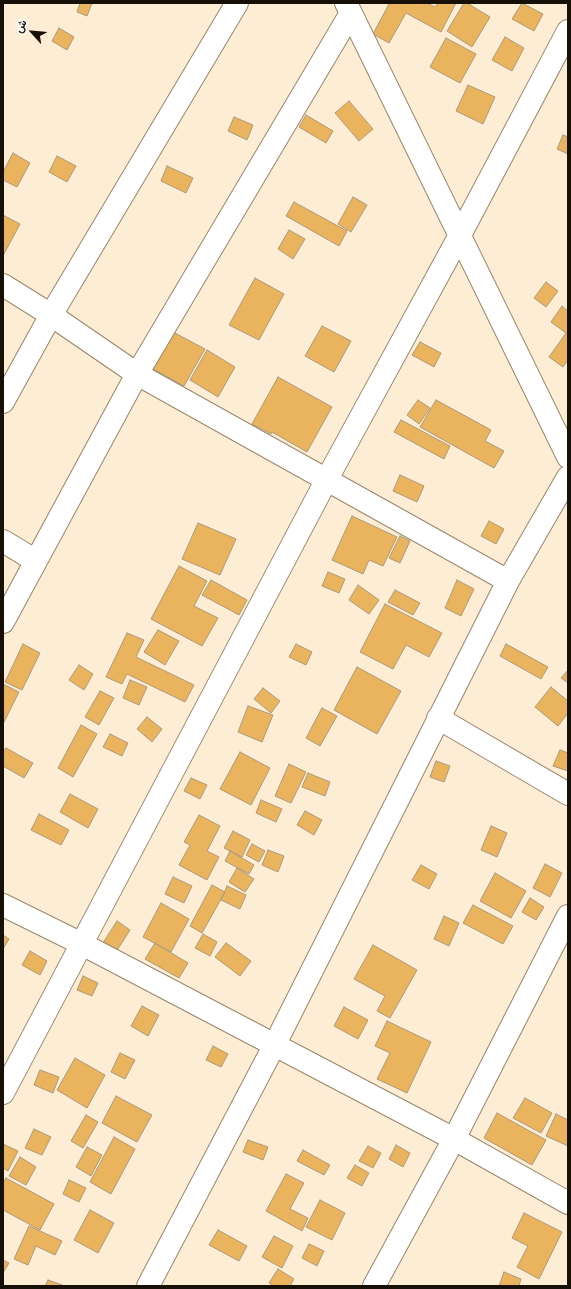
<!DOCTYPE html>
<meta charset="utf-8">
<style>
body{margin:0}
#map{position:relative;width:571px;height:1289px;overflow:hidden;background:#fdedd4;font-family:"Work Sans",Vazirmatn,sans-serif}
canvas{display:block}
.frame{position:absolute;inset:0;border:4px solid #171006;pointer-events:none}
.north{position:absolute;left:12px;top:12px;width:40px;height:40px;-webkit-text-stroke:3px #fff;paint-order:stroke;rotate:297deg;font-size:11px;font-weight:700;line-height:16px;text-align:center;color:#171006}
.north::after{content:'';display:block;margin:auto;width:14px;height:18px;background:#171006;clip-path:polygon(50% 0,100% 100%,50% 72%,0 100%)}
</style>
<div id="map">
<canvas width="571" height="1289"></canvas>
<div class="frame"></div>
<div class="north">ش</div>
</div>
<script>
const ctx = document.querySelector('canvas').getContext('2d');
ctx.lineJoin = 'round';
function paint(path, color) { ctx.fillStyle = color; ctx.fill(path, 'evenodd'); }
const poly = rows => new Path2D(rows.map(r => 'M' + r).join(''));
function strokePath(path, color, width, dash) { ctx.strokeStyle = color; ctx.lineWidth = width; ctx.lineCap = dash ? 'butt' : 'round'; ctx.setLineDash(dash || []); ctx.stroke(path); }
const building = poly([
 [80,3,92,3,87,16,77,12,80,3],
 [388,3,427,3,435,7,438,3,456,3,441,32,406,13,389,43,373,34,389,4,388,3],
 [464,3,467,3,490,17,472,47,447,31,464,3],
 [522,3,543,14,534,31,512,19,522,3],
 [59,28,74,37,67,50,52,41,59,28],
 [505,37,524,48,512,71,492,60,505,37],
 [446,38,476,54,460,83,430,67,446,38],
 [468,85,495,97,483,124,456,111,468,85],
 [349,101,373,129,359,141,335,113,349,101],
 [306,115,333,131,326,143,299,127,306,115],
 [234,117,253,125,247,140,228,131,234,117],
 [563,135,568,137,568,154,557,149,563,135],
 [13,153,30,163,17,187,3,180,3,172,13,153],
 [57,156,76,166,67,182,49,172,57,156],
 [167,166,193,178,186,193,161,181,167,166],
 [353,197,367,205,351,232,338,224,353,197],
 [294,202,347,231,339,246,286,216,294,202],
 [3,215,20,224,4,254,3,254,3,215],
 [289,230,305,239,293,259,278,249,289,230],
 [255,278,284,294,259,340,229,325,255,278],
 [546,282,558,291,546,307,534,298,546,282],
 [562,306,568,311,568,360,563,367,549,357,566,333,551,322,562,306],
 [322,326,351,341,334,372,305,356,322,326],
 [173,332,205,349,184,386,153,369,173,332],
 [420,342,441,353,434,367,412,355,420,342],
 [207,350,235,367,218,397,190,380,207,350],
 [278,377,332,407,307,452,272,432,271,434,252,424,278,377],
 [418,400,430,408,419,424,407,415,418,400],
 [436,400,491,430,485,441,504,451,494,468,420,427,436,400],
 [401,420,450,446,444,459,394,432,401,420],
 [400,475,424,486,417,502,393,491,400,475],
 [352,516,397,537,383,566,369,560,363,574,332,560,352,516],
 [489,521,504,529,496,544,481,536,489,521],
 [198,523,236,539,220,575,182,559,198,523],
 [400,536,410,541,400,563,389,558,400,536],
 [179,566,207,581,194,606,218,618,202,646,151,619,179,566],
 [328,572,345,579,339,593,322,586,328,572],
 [211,580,247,600,239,615,202,595,211,580],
 [457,580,474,589,461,616,445,608,457,580],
 [358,585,379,600,369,614,349,600,358,585],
 [395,590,420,603,413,615,388,602,395,590],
 [385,604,442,633,429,657,406,645,393,669,360,652,385,604],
 [158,630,179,641,165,665,144,652,158,630],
 [127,633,144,640,136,657,194,685,185,702,127,674,122,684,106,677,127,633],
 [23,644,40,653,22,690,5,682,23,644],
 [296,644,312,652,306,665,289,657,296,644],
 [506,644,548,667,541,679,500,656,506,644],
 [79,665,93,674,84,690,69,680,79,665],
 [357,667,401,691,377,734,334,710,357,667],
 [568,670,568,683,561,678,568,670],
 [130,680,147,687,139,705,123,698,130,680],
 [3,684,19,692,3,724,3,684],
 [551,687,568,701,568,713,558,726,535,707,551,687],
 [263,688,280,701,271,713,254,699,263,688],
 [100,691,114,698,99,725,85,717,100,691],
 [248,706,273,715,262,742,238,732,248,706],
 [322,708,337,716,320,746,306,738,322,708],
 [147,717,162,729,152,742,137,729,147,717],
 [81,725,97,734,73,777,58,768,81,725],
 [110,734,128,743,122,756,103,747,110,734],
 [6,748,33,763,24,778,3,766,3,752,6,748],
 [560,750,568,753,568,771,553,766,560,750],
 [240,752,270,768,251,805,220,789,240,752],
 [436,761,450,766,444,782,430,777,436,761],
 [289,764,306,772,291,803,275,796,289,764],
 [308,773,330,782,325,796,302,787,308,773],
 [191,778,207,785,200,799,184,791,191,778],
 [70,794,98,809,88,828,60,812,70,794],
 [261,800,282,809,276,822,256,813,261,800],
 [305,811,322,820,314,835,297,825,305,811],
 [39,814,69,830,61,845,31,830,39,814],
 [199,815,220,826,207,851,219,857,207,880,179,865,190,845,184,842,199,815],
 [491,826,507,833,497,857,481,850,491,826],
 [233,831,250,840,242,857,224,848,233,831],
 [252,844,265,851,259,862,246,855,252,844],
 [268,850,284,856,278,872,262,865,268,850],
 [230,851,254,865,249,874,225,861,230,851],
 [545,864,562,873,550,897,533,888,545,864],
 [421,865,437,874,429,889,412,880,421,865],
 [237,868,254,879,245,892,229,882,237,868],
 [495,873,526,891,511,918,480,901,495,873],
 [173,877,192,886,184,903,165,894,173,877],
 [212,885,225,892,202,933,190,926,212,885],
 [227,886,246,895,240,909,221,900,227,886],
 [530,898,544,907,536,920,522,912,530,898],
 [161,903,189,919,171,952,143,937,161,903],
 [473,905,513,926,503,944,463,923,473,905],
 [444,916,459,923,449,946,434,939,444,916],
 [117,921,130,930,114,955,101,946,117,921],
 [203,934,217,942,210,956,195,948,203,934],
 [3,935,9,939,3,949,3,935],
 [155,943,188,963,179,978,145,959,155,943],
 [226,943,251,961,240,976,215,957,226,943],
 [373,945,417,970,390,1018,377,1011,385,996,354,979,373,945],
 [30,951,47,961,40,975,22,965,30,951],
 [83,976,98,983,92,996,77,990,83,976],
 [142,1006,159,1015,148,1036,131,1026,142,1006],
 [344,1007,368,1020,358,1039,334,1026,344,1007],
 [387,1021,431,1042,407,1093,377,1079,390,1053,375,1046,387,1021],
 [213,1046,228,1054,221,1067,206,1060,213,1046],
 [120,1053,135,1060,125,1079,111,1072,120,1053],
 [75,1058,105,1075,87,1108,57,1090,75,1058],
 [40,1070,59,1077,53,1093,34,1085,40,1070],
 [116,1096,152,1115,137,1142,102,1123,116,1096],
 [525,1098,552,1113,541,1133,513,1118,525,1098],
 [497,1113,546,1140,532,1165,484,1138,497,1113],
 [556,1114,568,1120,568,1146,546,1136,556,1114],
 [86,1115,98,1122,83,1148,71,1141,86,1115],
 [34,1129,51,1137,42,1155,25,1148,34,1129],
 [114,1137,135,1149,111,1194,90,1182,114,1137],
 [248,1140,268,1147,263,1160,243,1152,248,1140],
 [3,1144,18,1151,8,1171,3,1168,3,1144],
 [396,1145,410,1153,403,1167,389,1159,396,1145],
 [368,1146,381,1153,373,1168,359,1161,368,1146],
 [87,1147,102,1155,91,1176,76,1167,87,1147],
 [303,1150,330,1165,324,1175,297,1161,303,1150],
 [20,1157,36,1167,26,1185,9,1176,20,1157],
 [355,1165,369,1173,362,1186,347,1178,355,1165],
 [286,1174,304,1183,290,1209,308,1218,302,1231,266,1211,286,1174],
 [6,1178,54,1204,40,1230,3,1210,3,1183,6,1178],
 [69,1180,86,1188,79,1202,63,1194,69,1180],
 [320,1200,345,1213,332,1240,306,1227,320,1200],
 [90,1210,114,1223,98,1253,74,1240,90,1210],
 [524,1213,562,1232,539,1279,517,1267,528,1246,512,1238,524,1213],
 [29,1226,62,1241,55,1255,36,1246,28,1265,14,1259,29,1226],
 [218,1230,247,1246,239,1261,209,1245,218,1230],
 [274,1236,293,1246,282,1268,262,1257,274,1236],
 [309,1244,324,1251,317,1266,302,1258,309,1244],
 [3,1260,9,1263,3,1273,3,1260],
 [278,1269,294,1279,290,1286,274,1286,269,1283,278,1269],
 [504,1272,521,1279,519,1286,499,1286,504,1272],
 [48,1280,65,1286,45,1286,48,1280]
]);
paint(building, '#e9b45d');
strokePath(building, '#ac997c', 1);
const street = poly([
 [346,3,568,457],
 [3,285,51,315,137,374,508,581],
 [3,402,51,315,237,3],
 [3,541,36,561],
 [3,622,137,374,351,13],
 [438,718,568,794],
 [3,905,82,944,454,1139,568,1203],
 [3,1093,327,479,460,235,568,31],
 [148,1286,274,1046,508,581,568,477],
 [374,1286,454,1139,568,916]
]);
strokePath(street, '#99866a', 24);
strokePath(street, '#fff', 22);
</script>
